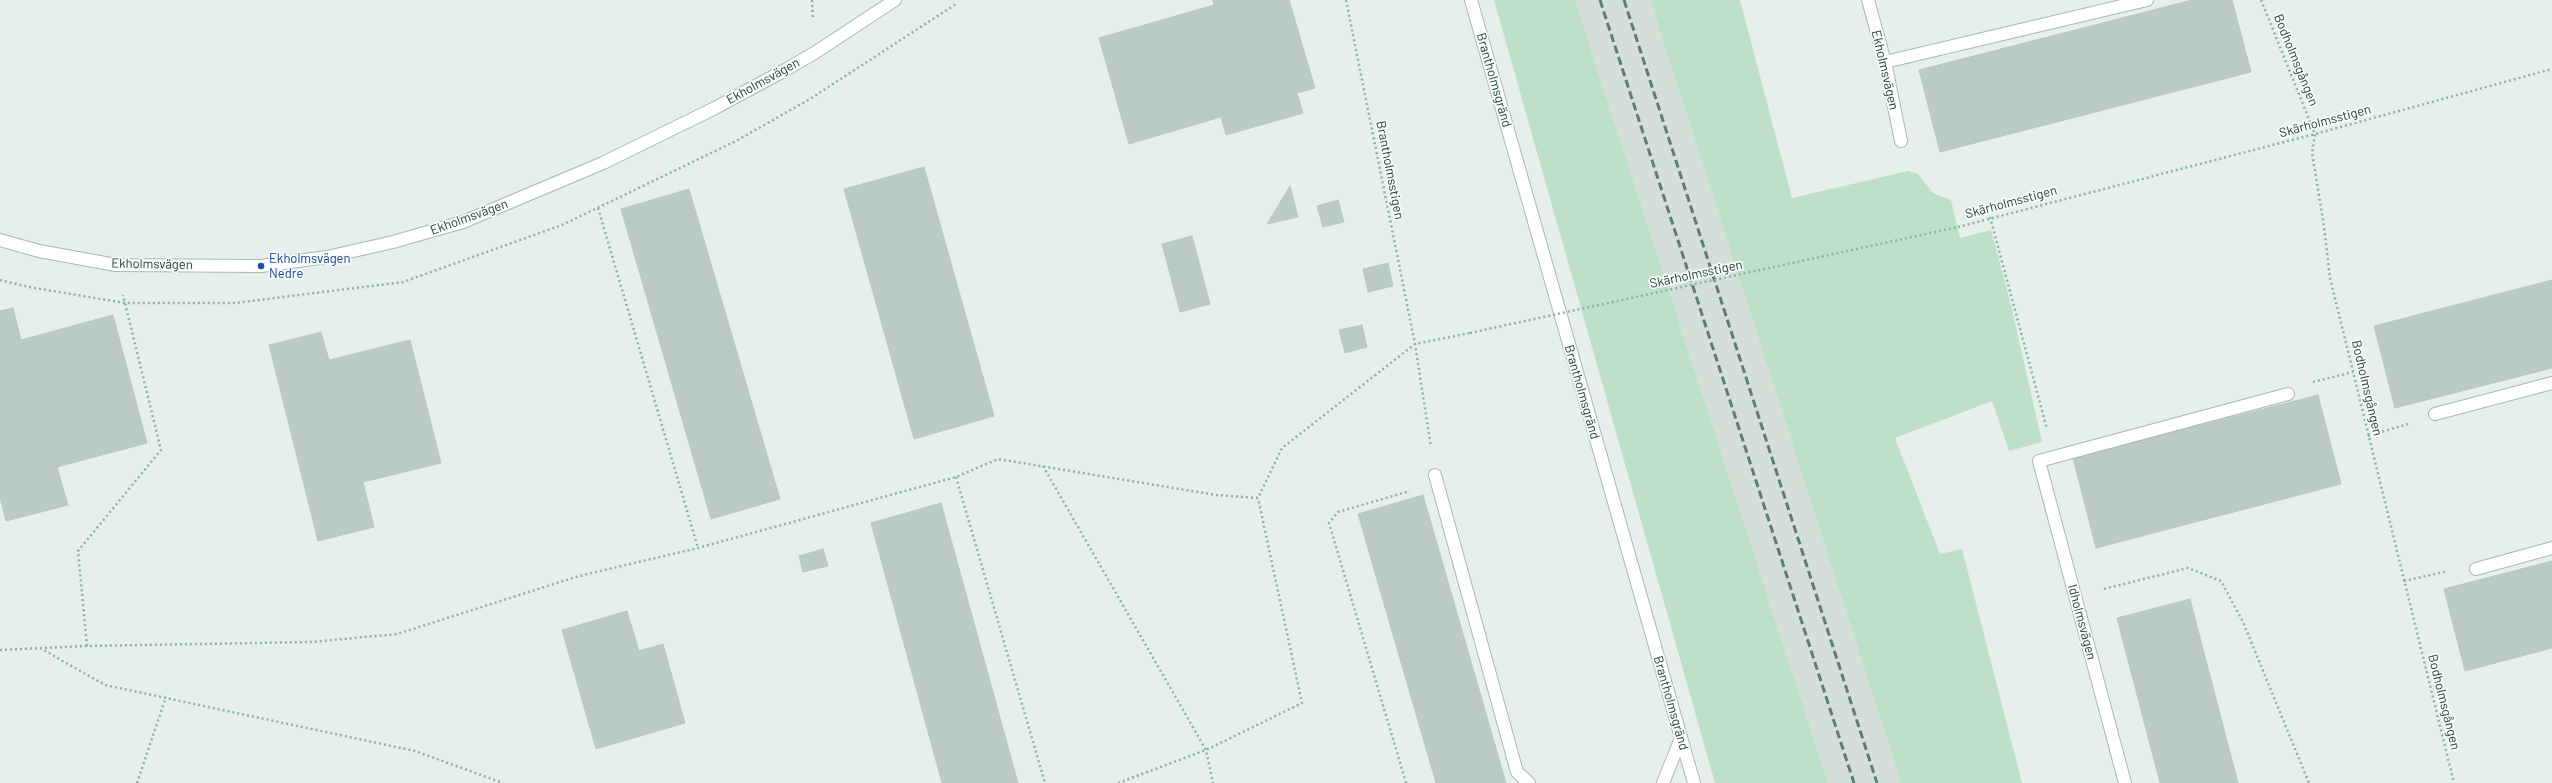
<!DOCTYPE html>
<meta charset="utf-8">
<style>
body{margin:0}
canvas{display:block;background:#e6efeb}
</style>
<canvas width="2552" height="783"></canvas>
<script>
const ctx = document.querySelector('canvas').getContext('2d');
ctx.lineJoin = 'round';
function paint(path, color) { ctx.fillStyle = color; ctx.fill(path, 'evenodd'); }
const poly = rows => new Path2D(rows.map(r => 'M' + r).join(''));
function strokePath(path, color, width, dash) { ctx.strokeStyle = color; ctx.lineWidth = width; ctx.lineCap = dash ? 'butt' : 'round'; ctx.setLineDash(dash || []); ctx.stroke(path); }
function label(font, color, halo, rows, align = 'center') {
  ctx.font = font + ' Barlow,sans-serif'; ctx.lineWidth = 3.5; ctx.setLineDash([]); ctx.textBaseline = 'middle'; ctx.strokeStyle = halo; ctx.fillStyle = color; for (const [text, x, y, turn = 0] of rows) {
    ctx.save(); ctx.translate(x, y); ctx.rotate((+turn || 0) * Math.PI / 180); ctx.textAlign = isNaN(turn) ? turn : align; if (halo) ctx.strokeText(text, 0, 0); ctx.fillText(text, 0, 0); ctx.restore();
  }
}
paint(poly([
 [1575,0,1650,0,1901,783,1828,783]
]), '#d4dfda');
paint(poly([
 [1494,0,1575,0,1828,783,1715,783],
 [1650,0,1740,0,1792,198,1908,171,1918,174,1933,193,1951,200,1960,238,1991,230,2010,301,2042,442,2009,451,1992,401,1895,438,1940,554,1962,549,2022,783,1901,783]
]), '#bfe0c8');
const building = poly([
 [1213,0,1289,0,1315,88,1297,93,1303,113,1226,135,1221,117,1129,144,1099,38,1214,5,1213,0],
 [2192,0,2232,0,2251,72,1940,152,1919,70,2192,0],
 [924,167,994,416,914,439,844,189,924,167],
 [1290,186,1298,217,1267,224,1290,186],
 [689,189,780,499,711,519,621,209,689,189],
 [1338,200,1344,222,1323,227,1317,206,1338,200],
 [1192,236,1210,304,1180,312,1162,244,1192,236],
 [1388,263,1393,286,1368,292,1363,269,1388,263],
 [2552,280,2552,368,2395,408,2374,326,2552,280],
 [13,308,21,340,113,315,147,443,57,467,68,505,6,521,0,497,0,311,13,308],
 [1362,325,1367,347,1345,353,1339,330,1362,325],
 [321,332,329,360,410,340,441,463,363,482,374,527,318,541,269,345,321,332],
 [2318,395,2341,484,2096,548,2073,458,2318,395],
 [1423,495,1506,783,1436,783,1358,514,1423,495],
 [941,503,1018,783,942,783,871,523,941,503],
 [823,549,828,566,803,572,799,556,823,549],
 [2552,561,2552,648,2465,671,2444,589,2552,561],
 [2190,599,2238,783,2160,783,2117,618,2190,599],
 [627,611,639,651,663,644,685,723,596,749,562,630,627,611]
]);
paint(building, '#bbcac4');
strokePath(building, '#b8c9c2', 1);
const minor = poly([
 [1471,0,1694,783],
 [1868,0,1885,62,1901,141],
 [1885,62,2147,0],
 [0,240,39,251,116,265,261,266,327,257,393,242,463,222,603,163,715,108,787,69,816,52,895,0],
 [2435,414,2552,383],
 [1435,475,1517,772,1529,783],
 [2476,569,2552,548],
 [1663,783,1681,738],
 [2125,783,2039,461,2288,394]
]);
strokePath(minor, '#a8b8b2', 14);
strokePath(poly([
 [812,0,813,18],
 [1346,0,1415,344,1431,447],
 [2261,0,2315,134,2312,153,2324,226,2330,278,2454,783],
 [598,208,698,548],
 [1990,217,2047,429],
 [1958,227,2315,134,2552,69],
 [0,280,29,287,125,303,235,303,403,282,562,225,736,141,810,99,956,4],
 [2313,382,2353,372],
 [2368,436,2408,424],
 [1043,466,1206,750,1213,783],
 [956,477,1045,783],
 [2404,581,2448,571],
 [2104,589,2188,568,2221,581,2243,622,2309,783],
 [87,646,78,551,161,450,123,295],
 [40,648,105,685,415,751,503,783],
 [0,650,87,646,311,642,397,634,579,576,698,548,956,477,998,459,1216,495,1258,498,1282,448,1415,344,1470,333],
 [137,783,166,697],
 [1118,783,1206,750,1302,703,1258,498],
 [1406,783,1329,523,1338,512,1410,491]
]), '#86b3a5', 2.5, [2, 3]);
strokePath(minor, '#fff', 12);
strokePath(poly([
 [1600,0,1854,783],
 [1624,0,1877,783]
]), '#5f7d75', 3, [8, 4]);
strokePath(poly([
 [1470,333,1958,227]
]), '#86b3a5', 2.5, [2, 3]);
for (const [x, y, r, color] of [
 [261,266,4,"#1a4fb4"]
]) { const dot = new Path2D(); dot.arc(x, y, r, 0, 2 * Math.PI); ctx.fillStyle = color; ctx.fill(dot); strokePath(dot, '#f7fbf9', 1.5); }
label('13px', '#24423a', '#f7fbf9', [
 ["Bodholmsgången",2296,60,68],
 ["Ekholmsvägen",1885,70,77],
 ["Brantholmsgränd",1494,80,74],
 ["Ekholmsvägen",763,81,-29],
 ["Skärholmsstigen",2325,121,-15],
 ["Brantholmsstigen",1390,170,79],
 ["Skärholmsstigen",2011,202,-15],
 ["Ekholmsvägen",469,217,-20],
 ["Ekholmsvägen",152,264,1],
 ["Skärholmsstigen",1696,274,-12],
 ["Bodholmsgången",2367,388,77],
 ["Brantholmsgränd",1582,392,74],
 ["Idholmsvägen",2082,622,75],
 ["Bodholmsgången",2444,702,76],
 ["Brantholmsgränd",1671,703,74]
]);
label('13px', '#164399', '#f7fbf9', [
 ["Ekholmsvägen",269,259],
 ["Nedre",269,274]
], 'left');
</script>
